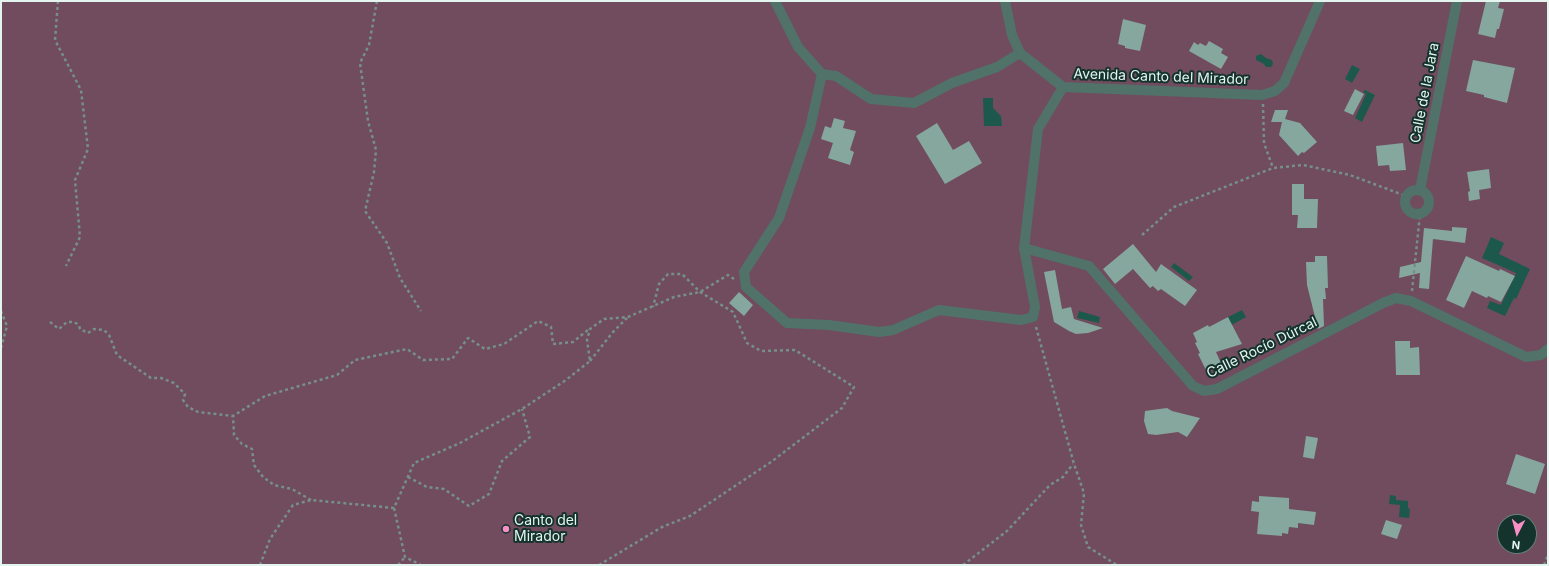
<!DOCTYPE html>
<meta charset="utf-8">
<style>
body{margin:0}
#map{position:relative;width:1549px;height:566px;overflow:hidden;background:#1f3d36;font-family:Inter,sans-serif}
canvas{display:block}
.frame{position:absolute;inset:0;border:2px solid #e4f5f0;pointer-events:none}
.north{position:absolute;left:1497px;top:514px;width:40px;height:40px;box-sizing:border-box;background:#14332c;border:1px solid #67817a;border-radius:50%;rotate:186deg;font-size:11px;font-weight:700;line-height:16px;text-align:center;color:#e4f5f0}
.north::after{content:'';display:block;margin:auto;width:14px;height:18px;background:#fa8fc8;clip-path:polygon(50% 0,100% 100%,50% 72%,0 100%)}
</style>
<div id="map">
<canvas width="1549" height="566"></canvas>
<div class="frame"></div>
<div class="north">N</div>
</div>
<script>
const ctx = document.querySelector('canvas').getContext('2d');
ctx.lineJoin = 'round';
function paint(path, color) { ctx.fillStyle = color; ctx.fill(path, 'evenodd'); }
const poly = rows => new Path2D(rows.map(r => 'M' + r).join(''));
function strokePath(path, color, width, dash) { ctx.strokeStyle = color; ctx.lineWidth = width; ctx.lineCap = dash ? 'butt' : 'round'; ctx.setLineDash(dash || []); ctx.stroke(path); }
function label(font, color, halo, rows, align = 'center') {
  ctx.font = font + ' Inter,sans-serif'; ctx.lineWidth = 4; ctx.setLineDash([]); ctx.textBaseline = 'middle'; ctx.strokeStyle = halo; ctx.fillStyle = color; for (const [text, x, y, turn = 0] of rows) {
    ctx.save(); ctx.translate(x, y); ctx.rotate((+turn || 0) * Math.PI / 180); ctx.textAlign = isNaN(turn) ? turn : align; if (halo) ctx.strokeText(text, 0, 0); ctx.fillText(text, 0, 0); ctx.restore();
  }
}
paint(poly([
 [1,1,1548,1,1548,565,1,565],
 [1505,522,1529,522,1529,546,1505,546]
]), '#704c5e');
paint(poly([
 [1261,54,1266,58,1272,60,1273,64,1271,67,1266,67,1264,64,1256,60,1256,56],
 [1352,65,1360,69,1352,83,1345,79],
 [1365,90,1375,95,1362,122,1355,118,1366,94,1363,92],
 [983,98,993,98,993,108,1001,116,1002,126,984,126],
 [1491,237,1504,243,1499,254,1530,269,1516,299,1514,298,1505,316,1487,308,1490,301,1501,305,1516,273,1482,258],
 [1174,263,1193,277,1189,281,1171,267],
 [1242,310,1246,317,1228,327,1224,319],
 [1079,311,1100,317,1099,323,1077,318],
 [1390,495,1396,496,1396,500,1408,501,1408,508,1410,509,1409,518,1399,517,1400,505,1389,504]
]), '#1c594c');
paint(poly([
 [1486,1,1500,1,1498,8,1504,9,1499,29,1497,29,1495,38,1478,34],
 [1123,19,1146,25,1140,51,1125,48,1125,46,1118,44],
 [1209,41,1223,49,1221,53,1228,57,1221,69,1189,51,1194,42,1198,45,1200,43,1206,46],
 [1473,60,1515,68,1507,103,1484,97,1484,95,1466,91],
 [1355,89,1364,94,1353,115,1344,111],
 [1275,110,1288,110,1285,119,1300,123,1317,142,1304,153,1302,152,1298,156,1279,135,1282,122,1271,122],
 [834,118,845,121,843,128,856,131,850,150,854,152,850,165,828,158,833,143,821,139,825,126,831,128],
 [937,123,953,150,969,141,982,163,945,184,916,136],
 [1403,143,1406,170,1390,171,1389,165,1378,166,1376,146],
 [1489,169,1491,188,1479,190,1480,199,1469,201,1468,192,1470,191,1467,172],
 [1292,184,1304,184,1304,199,1318,199,1317,228,1297,228,1298,215,1292,215],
 [1452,227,1467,228,1465,243,1433,239,1429,289,1419,288,1420,273,1399,278,1400,267,1421,262,1424,228,1452,231],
 [1133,244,1156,272,1161,264,1197,290,1185,306,1161,289,1158,291,1153,286,1150,288,1133,269,1115,284,1103,269],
 [1315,256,1327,256,1328,288,1325,288,1326,299,1323,299,1324,326,1318,329,1307,285,1306,262,1315,262],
 [1466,256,1499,271,1500,269,1515,276,1501,302,1488,296,1487,298,1472,291,1464,308,1446,300],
 [1055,270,1062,309,1071,307,1074,319,1103,328,1088,333,1076,334,1069,331,1054,322,1044,272],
 [739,292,753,305,744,316,729,303],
 [1228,317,1242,344,1216,352,1221,363,1206,370,1198,354,1200,353,1195,343,1197,342,1193,333,1208,325,1209,327],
 [1395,341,1410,341,1410,348,1419,347,1420,375,1396,375],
 [1167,408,1172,411,1200,418,1187,437,1178,432,1156,435,1148,434,1144,421,1145,411],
 [1306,436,1318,438,1314,459,1303,457],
 [1516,454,1545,464,1535,494,1506,484],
 [1259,496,1289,498,1289,509,1316,512,1314,525,1298,523,1298,528,1289,527,1288,534,1282,533,1282,536,1257,534,1259,512,1251,511,1252,501,1259,502],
 [1386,520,1402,525,1397,539,1381,534]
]), '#85a79d');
strokePath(poly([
 [58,1,55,40,81,90,88,149,75,180,80,237,66,266],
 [377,1,369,45,360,63,368,121,376,150,374,172,365,211,387,243,400,278,421,311],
 [1263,104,1264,143,1273,168],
 [1142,235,1174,207,1273,168,1303,165,1350,175,1406,196],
 [1412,291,1420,214],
 [1,311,7,326,1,348],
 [50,322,59,329,67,322,74,322,79,325,80,329,88,333,94,329,104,330,109,335,117,355,151,378,161,378,174,383,185,394,183,400,188,407,198,412,233,416],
 [1036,327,1074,464,1084,493,1081,525,1088,547,1117,565],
 [590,361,613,332,627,318],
 [408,477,427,487,444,489,469,506,489,494,502,461,530,437,522,409],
 [311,500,292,489,274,485,263,477,254,465,252,449,242,444,234,435,233,416,265,396,337,375,355,360,407,349,423,360,452,359,468,338,485,349,504,344,538,321,551,327,553,344,573,342,589,329],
 [394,508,405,557,421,565],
 [260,565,270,539,293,505,311,500,394,508,414,463,460,443,522,409,566,380,590,361,587,340,590,329,604,319,628,317,674,297,700,292,728,275,734,279],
 [398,565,405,557],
 [599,565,662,527,690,516,771,462,842,408,854,387,795,350,761,351,747,343,733,312,700,292,682,274,668,274,659,284,653,307],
 [963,565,1007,531,1050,485,1063,477,1073,464],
 [1544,565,1548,555]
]), '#768f88', 2.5, [3, 3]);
strokePath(poly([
 [775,1,798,47,822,74,810,128,779,218,744,272,746,287,787,323,829,325,879,332,893,330,939,310,1021,320,1033,317,1035,307,1024,248,1038,129,1063,87,1262,95,1275,91,1284,83,1320,1],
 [1005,1,1012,35,1020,53,1063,87],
 [822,74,836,76,871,99,914,103,952,83,997,67,1020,53],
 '1405 202a12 12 0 1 1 24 0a12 12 0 1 1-24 0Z',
 [1420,190,1457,1],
 [1024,248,1089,266,1193,386,1204,391,1217,389,1383,303,1396,298,1411,301,1526,357,1541,355,1548,349]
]), '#517269', 10);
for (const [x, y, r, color] of [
 [506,529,4,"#fa8fc8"]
]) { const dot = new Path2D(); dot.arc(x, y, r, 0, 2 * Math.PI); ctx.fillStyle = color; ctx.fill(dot); strokePath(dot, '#14332c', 1.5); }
label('14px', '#e4f5f0', '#14332c', [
 ["Avenida Canto del Mirador",1161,77,2],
 ["Calle de la Jara",1425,93,-79],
 ["Calle Rocío Dúrcal",1262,348,-26]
]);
label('14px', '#e4f5f0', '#14332c', [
 ["Canto del",514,521],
 ["Mirador",514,537]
], 'left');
</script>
